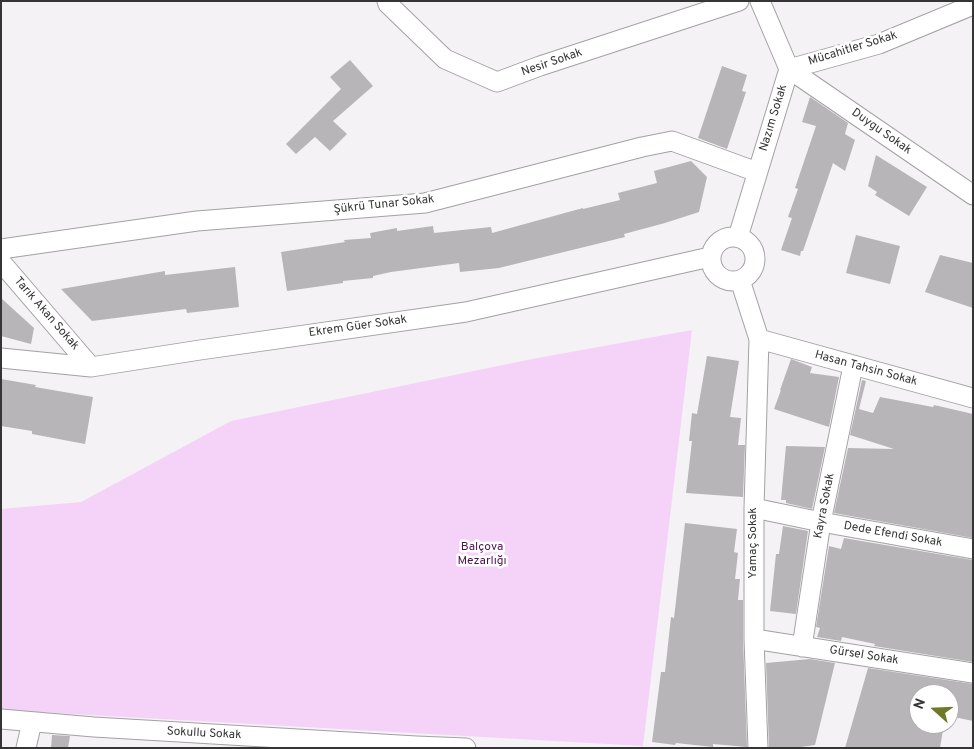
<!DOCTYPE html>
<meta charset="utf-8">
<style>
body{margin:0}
#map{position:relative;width:974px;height:749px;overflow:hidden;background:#f5f2f5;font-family:Overpass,sans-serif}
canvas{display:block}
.frame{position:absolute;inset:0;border:2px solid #363536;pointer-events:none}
.north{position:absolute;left:909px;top:684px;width:50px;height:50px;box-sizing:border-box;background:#fff;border:1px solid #afaeaf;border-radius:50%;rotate:290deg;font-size:14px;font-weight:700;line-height:20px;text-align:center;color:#363536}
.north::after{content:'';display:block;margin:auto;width:18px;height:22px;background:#707a26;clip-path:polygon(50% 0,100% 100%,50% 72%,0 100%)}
</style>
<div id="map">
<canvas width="974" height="749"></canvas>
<div class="frame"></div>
<div class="north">N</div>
</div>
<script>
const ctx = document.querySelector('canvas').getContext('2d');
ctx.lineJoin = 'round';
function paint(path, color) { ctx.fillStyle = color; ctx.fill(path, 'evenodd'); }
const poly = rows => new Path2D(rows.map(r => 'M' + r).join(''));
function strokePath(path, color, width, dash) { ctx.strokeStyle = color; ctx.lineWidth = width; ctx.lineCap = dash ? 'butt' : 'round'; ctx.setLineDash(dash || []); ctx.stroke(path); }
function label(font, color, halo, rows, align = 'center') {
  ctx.font = font + ' Overpass,sans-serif'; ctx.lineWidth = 5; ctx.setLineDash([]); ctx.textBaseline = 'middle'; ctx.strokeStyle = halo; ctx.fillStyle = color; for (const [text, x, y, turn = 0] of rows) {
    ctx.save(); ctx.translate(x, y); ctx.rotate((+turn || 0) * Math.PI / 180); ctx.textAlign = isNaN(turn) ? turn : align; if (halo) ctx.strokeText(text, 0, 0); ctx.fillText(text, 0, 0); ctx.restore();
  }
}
paint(poly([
 [692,330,643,746,1,710,1,509,81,502,231,421,532,359]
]), '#f5d3f8');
paint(poly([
 [350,60,373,86,333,121,347,134,330,151,315,137,296,154,286,144,341,89,330,77],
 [722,66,747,75,742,91,746,92,727,149,698,138],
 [810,97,848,123,845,134,855,140,845,171,833,163,803,251,801,251,800,256,781,250,792,218,788,217,798,189,795,188,816,126,802,122],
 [876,155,927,187,909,216,875,195,877,192,868,186],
 [691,161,707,177,699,212,665,223,624,234,625,237,499,268,460,272,459,263,391,272,373,276,373,278,343,281,343,283,287,291,281,252,345,242,344,240,371,238,370,233,397,228,397,231,433,226,434,233,491,227,492,233,583,208,583,209,620,200,618,193,657,183,654,171],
 [856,235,900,246,890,284,846,273],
 [940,255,973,263,973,308,925,292],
 [235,267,239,307,187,313,186,309,92,321,61,289,165,271,165,275],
 [1,298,34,328,31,344,1,336],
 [707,356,739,361,730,417,741,418,738,445,745,445,743,497,686,493,692,441,689,441,692,413,697,414],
 [791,359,812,367,810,373,839,377,829,427,774,409,781,390,780,390],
 [1,379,36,385,35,387,93,397,85,444,32,434,32,431,1,426],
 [862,380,866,381,859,409,873,413,880,397,933,407,934,405,973,414,973,538,834,513,848,448,894,449,850,435],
 [786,446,825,447,812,509,786,503,786,500,781,500],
 [685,523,737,529,734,552,738,553,735,579,740,579,738,600,743,600,743,639,747,747,713,744,713,747,676,743,675,745,652,742,661,672,665,672,671,617,674,618],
 [783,526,808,531,796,614,770,611,776,554,779,554],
 [844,538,973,560,973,662,874,646,875,644,842,637,841,641,817,637,820,628,816,627,829,546,841,549],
 [810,659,835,663,815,745,801,747,801,748,769,748,766,663],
 [868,668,973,684,973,721,949,716,949,694,919,694,919,724,944,724,940,748,845,748],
 [52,735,70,736,68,748,51,748]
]), '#b7b5b7');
const minor = poly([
 [387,1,388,4,445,59,497,82,540,66,739,1],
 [789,69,973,195],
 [789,69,879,44,973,5],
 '711 259a22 22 0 1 1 44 0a22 22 0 1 1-44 0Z',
 [738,237,789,69,760,1],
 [1,249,197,221,425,203,642,147,672,141,757,172],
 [1,262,91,367],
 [740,280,759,339,754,508,754,639,758,748],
 [759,339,973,398],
 [1,358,91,367,200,350,466,312,710,257],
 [754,508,821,522,973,549],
 [754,639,973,673],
 [802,647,821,522,853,366],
 [1,719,94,727,416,746,466,748],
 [26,748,32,722]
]);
strokePath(minor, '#a3a1a3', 21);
strokePath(minor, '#fff', 19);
label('12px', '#363536', '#fff', [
 ["Mücahitler Sokak",853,49,-17],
 ["Nesir Sokak",552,63,-19],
 ["Nazım Sokak",774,118,-73],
 ["Duygu Sokak",881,132,35],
 ["Şükrü Tunar Sokak",384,205,-6],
 ["Tarık Akan Sokak",46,314,49],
 ["Ekrem Güer Sokak",358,327,-8],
 ["Hasan Tahsin Sokak",866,369,15],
 ["Kayra Sokak",825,506,-79],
 ["Dede Efendi Sokak",893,535,10],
 ["Yamaç Sokak",754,543,-90],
 ["Gürsel Sokak",864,656,9],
 ["Sokullu Sokak",204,734,3]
]);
label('12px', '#4d1153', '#fff', [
 ["Balçova",482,548],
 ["Mezarlığı",482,562]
]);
</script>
